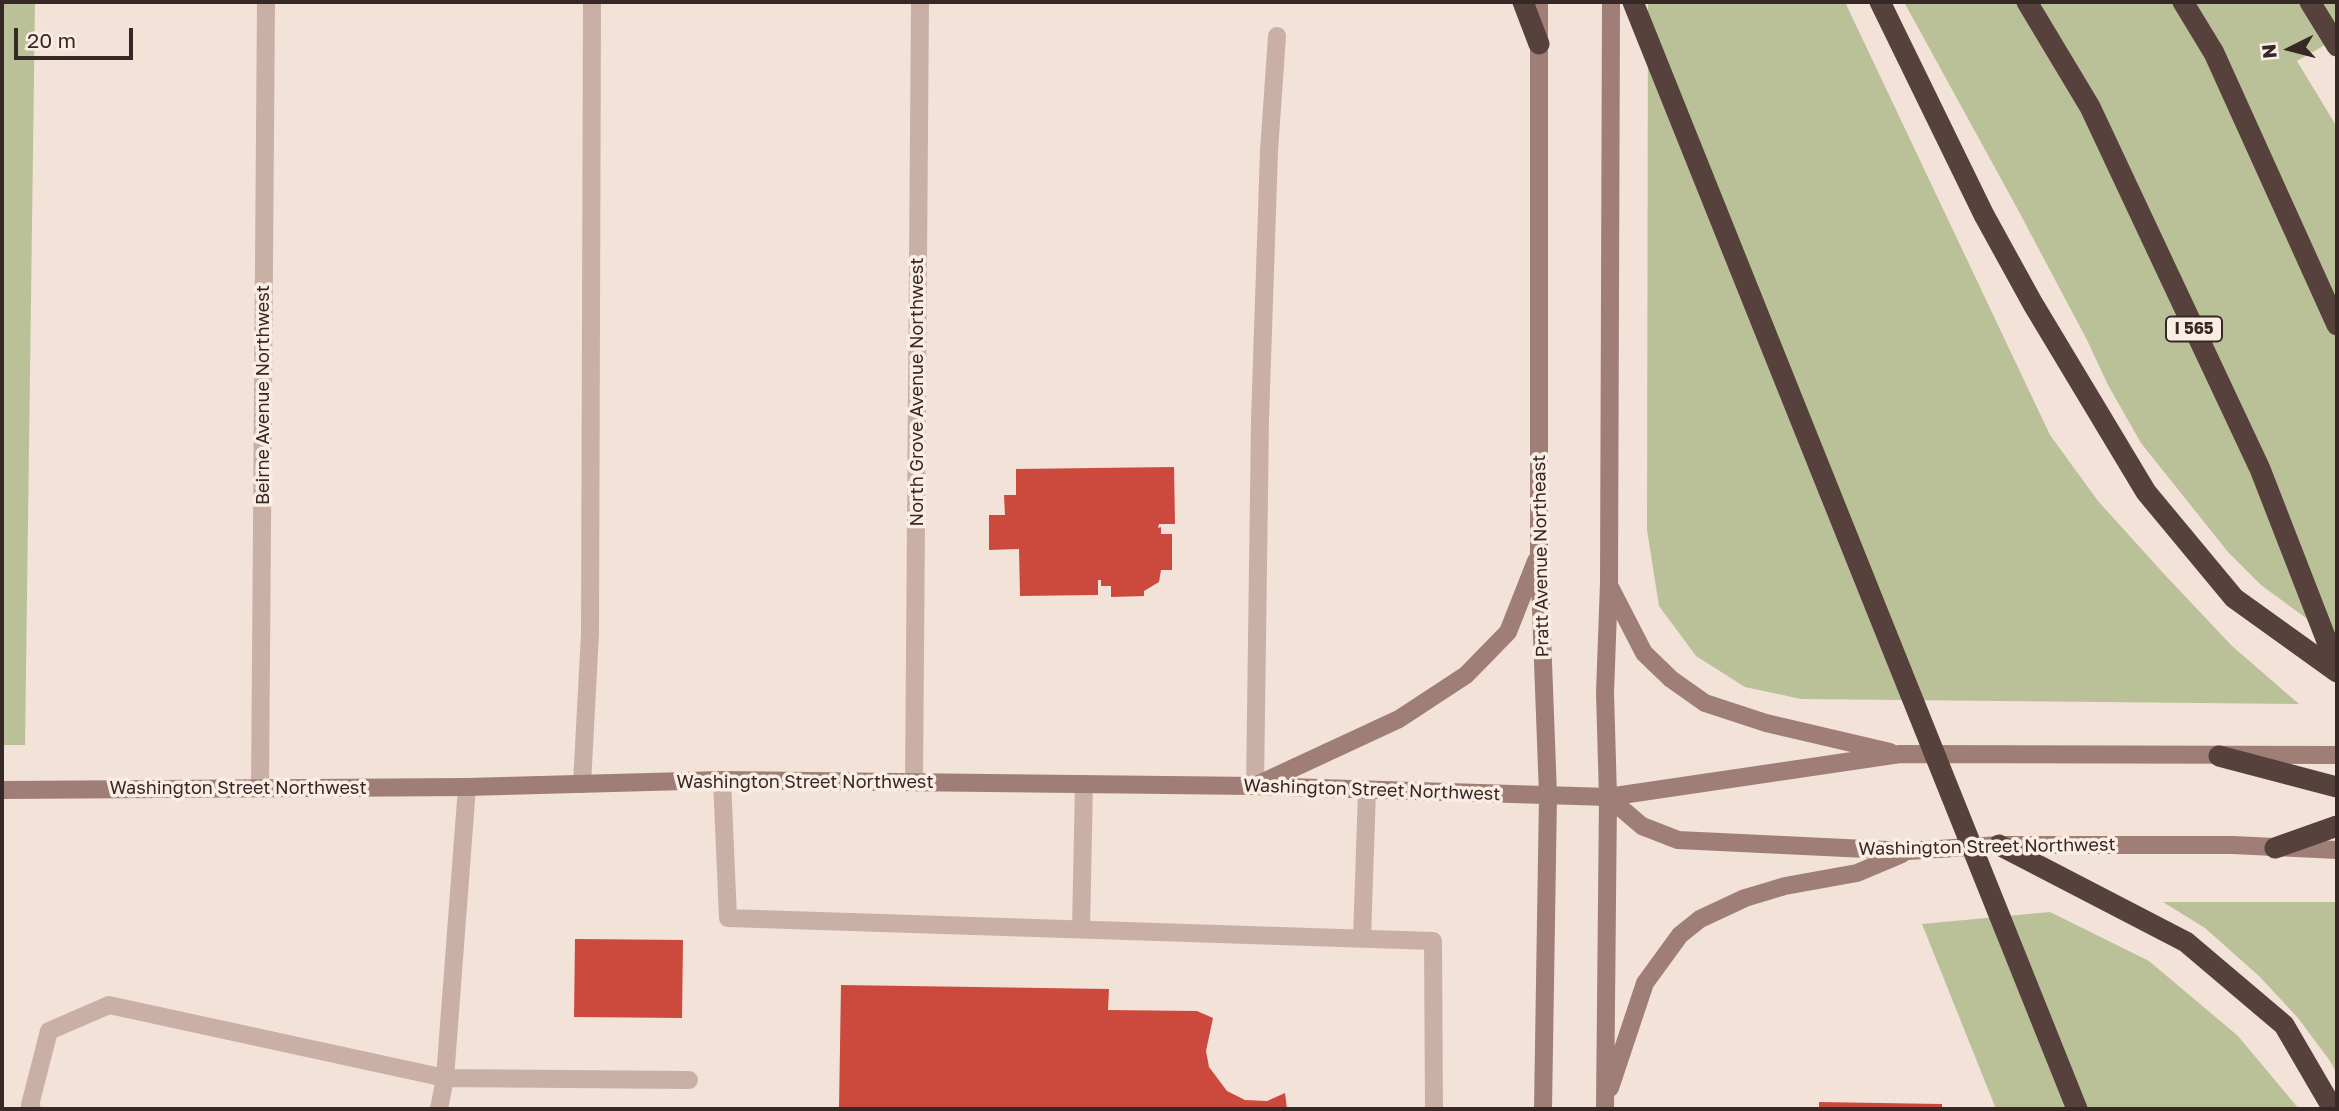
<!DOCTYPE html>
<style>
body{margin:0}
#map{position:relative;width:2339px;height:1111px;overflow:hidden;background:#f2e2d8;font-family:"Golos Text",sans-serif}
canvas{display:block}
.frame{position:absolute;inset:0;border:4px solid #352826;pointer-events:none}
.north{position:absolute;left:2255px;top:14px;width:70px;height:70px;-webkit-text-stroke:5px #faede4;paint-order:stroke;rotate:264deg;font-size:19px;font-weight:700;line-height:28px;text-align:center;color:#352826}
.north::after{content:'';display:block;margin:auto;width:24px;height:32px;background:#352826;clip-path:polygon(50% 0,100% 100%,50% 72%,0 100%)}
.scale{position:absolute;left:14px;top:28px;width:119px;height:32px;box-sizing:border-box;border:4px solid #352826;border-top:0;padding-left:9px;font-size:21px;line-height:24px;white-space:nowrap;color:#352826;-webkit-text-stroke:5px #faede4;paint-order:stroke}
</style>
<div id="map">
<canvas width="2339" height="1111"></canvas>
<div class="frame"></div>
<div class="north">N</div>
<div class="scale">20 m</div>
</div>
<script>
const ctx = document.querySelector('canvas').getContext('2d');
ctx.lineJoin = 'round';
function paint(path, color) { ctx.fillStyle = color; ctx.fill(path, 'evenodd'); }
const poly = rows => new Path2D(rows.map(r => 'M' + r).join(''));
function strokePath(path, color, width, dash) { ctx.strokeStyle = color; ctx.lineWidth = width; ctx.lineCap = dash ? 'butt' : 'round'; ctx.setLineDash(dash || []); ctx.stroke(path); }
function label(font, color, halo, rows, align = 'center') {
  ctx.font = font + ' "Golos Text",sans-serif'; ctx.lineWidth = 7; ctx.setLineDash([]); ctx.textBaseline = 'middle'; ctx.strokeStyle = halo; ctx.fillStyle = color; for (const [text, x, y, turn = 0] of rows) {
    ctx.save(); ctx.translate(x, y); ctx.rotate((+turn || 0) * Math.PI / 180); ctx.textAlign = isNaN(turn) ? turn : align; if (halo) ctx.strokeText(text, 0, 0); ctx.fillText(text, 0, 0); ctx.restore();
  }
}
paint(poly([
 [2,2,35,2,25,745,2,745],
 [1648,2,1845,2,2050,435,2098,501,2165,575,2232,646,2299,704,1801,699,1745,687,1696,656,1659,606,1647,530],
 [1904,2,2337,2,2337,38,2297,61,2337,127,2337,641,2261,585,2228,552,2141,443,2108,385,2087,340,2017,208],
 [2163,902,2337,902,2337,1074,2330,1061,2298,1018,2260,977,2205,928],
 [2050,912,2149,961,2238,1036,2299,1109,1996,1109,1922,924]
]), '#bac198');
paint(poly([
 [1174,467,1175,524,1159,524,1158,528,1161,527,1161,534,1172,534,1172,570,1161,570,1159,582,1144,591,1144,596,1111,597,1111,586,1101,586,1101,580,1098,580,1098,595,1020,596,1019,549,989,550,989,515,1005,515,1004,495,1016,495,1016,469],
 [575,939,683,940,682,1018,574,1017],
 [841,985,1109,989,1108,1010,1197,1011,1213,1018,1206,1051,1209,1067,1227,1091,1245,1100,1267,1101,1285,1093,1287,1109,839,1109],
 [1819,1102,1942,1104,1942,1109,1819,1109]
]), '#cb4a3d');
strokePath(poly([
 [722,780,728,918,1433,941,1434,1109],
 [582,784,590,634,592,2],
 [1255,786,1260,420,1269,151,1277,36],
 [1081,929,1084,784],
 [1362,939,1367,790],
 [32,1109,30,1105,49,1031,109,1005,445,1078,689,1080],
 [439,1109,445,1078,467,787]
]), '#cab0a4', 18);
strokePath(poly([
 [914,782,920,2],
 [260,788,266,2]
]), '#cab0a4', 18);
strokePath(poly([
 [1539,2,1539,555,1548,795,1543,1109],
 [1609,585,1644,653,1671,679,1705,703,1766,723,1890,752],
 [1259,784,1399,719,1466,675,1508,632,1536,561],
 [2,790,467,787,722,780,1255,786,1608,797,1900,754,2337,755],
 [1608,797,1642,826,1678,840,1908,851,1999,845,2233,845,2337,850],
 [1610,1088,1645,983,1680,935,1700,919,1745,898,1785,886,1857,873,1902,854],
 [1605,1109,1608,797,1605,693,1609,583,1611,2]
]), '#9e7e75', 18);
strokePath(poly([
 [1523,2,1539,44],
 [1633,2,2077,1109],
 [1880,2,1984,215,2033,304,2146,492,2234,598,2337,672],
 [2027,2,2090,107,2260,469,2337,667],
 [2183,2,2214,53,2337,325],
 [2310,2,2337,46],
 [2219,756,2337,787],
 [1999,845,2186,942,2284,1025,2333,1109],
 [2275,848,2337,826]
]), '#57413c', 21);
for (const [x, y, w] of [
 [2194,329,56]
]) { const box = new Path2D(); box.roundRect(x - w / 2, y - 12.5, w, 25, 5); ctx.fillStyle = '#faede4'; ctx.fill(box); strokePath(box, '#352826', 2); }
label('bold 16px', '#352826', null, [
 ["I 565",2194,329]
]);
label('18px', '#352826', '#faede4', [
 ["North Grove Avenue Northwest",917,392,-90],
 ["Beirne Avenue Northwest",263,395,-90],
 ["Pratt Avenue Northeast",1541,556,-91],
 ["Washington Street Northwest",805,782],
 ["Washington Street Northwest",238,788],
 ["Washington Street Northwest",1372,790,2],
 ["Washington Street Northwest",1987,847,-1]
]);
</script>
